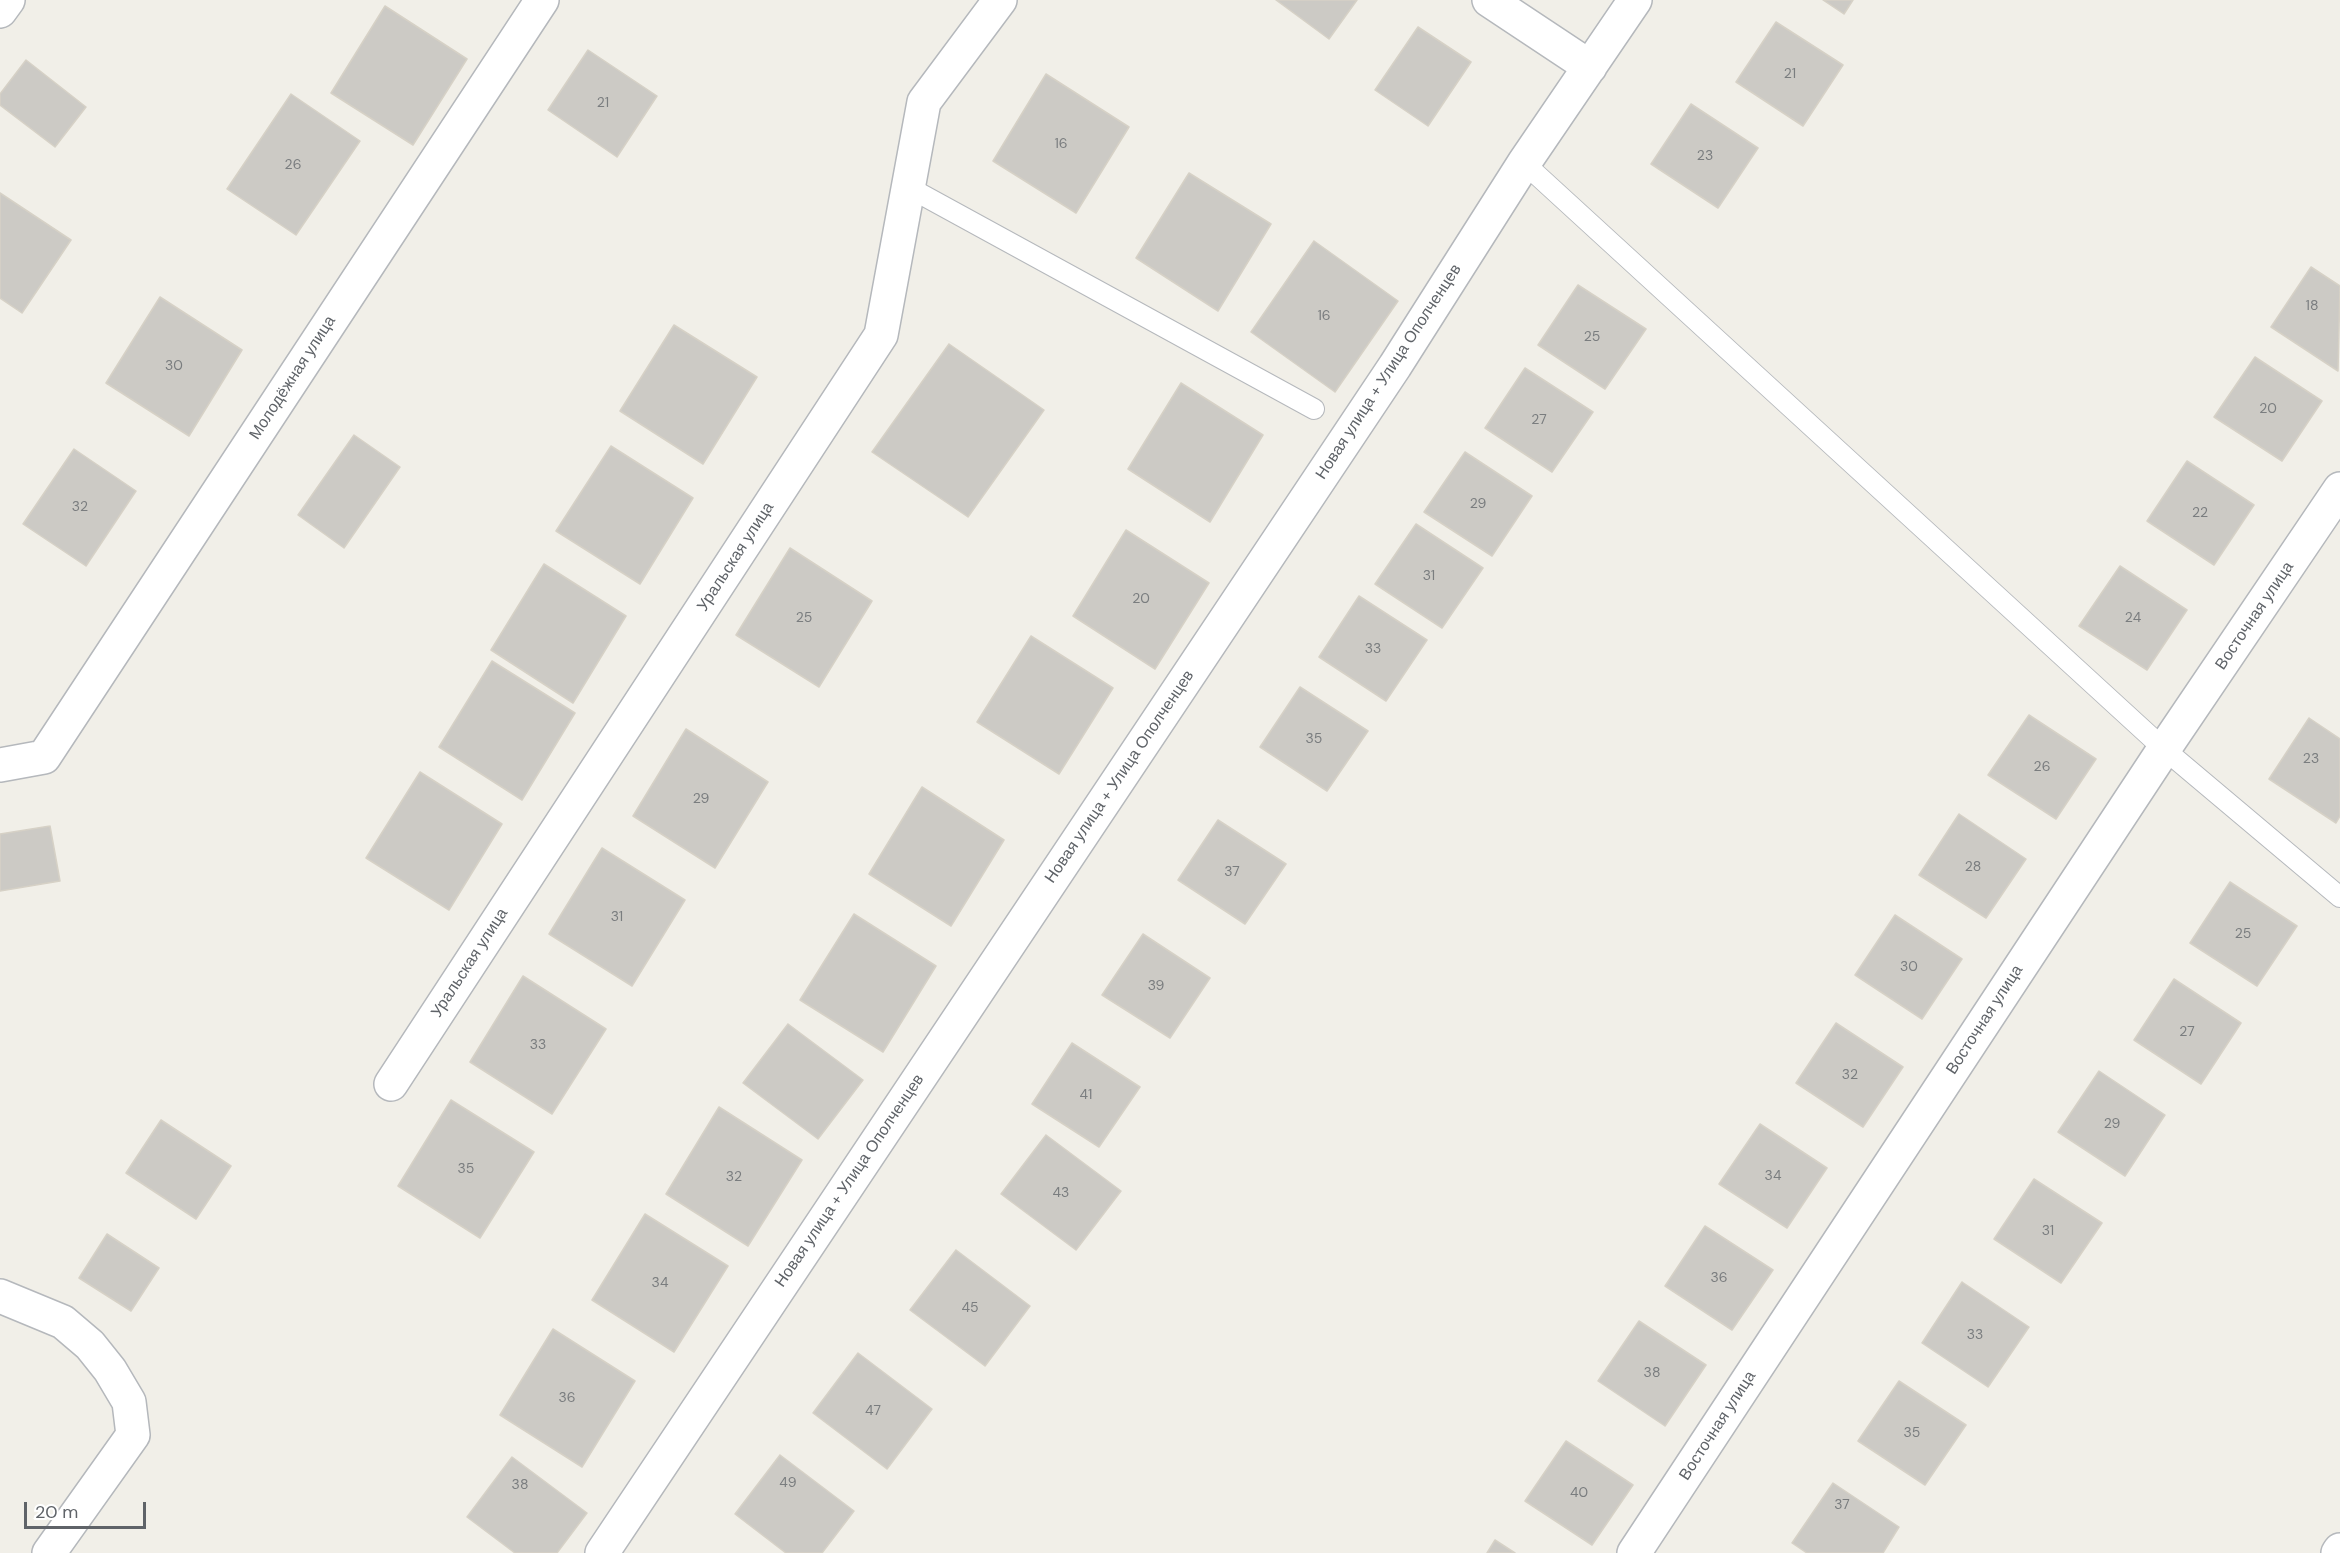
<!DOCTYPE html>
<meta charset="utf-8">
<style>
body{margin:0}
#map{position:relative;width:2340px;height:1553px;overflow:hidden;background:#f1efe8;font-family:"DM Sans",sans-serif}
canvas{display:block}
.scale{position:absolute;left:24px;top:1502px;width:122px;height:27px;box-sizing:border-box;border:3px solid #5f6368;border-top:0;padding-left:8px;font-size:18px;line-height:21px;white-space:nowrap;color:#5f6368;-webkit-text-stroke:4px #fff;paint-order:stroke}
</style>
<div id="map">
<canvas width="2340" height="1553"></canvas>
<div class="scale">20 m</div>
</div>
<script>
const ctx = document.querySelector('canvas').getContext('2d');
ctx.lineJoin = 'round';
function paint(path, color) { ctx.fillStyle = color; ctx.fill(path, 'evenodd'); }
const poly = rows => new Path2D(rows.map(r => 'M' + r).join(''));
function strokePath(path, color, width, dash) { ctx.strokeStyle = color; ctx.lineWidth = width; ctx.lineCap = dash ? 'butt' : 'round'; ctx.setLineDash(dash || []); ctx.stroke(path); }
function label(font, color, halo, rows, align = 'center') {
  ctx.font = font + ' "DM Sans",sans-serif'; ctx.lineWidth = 4.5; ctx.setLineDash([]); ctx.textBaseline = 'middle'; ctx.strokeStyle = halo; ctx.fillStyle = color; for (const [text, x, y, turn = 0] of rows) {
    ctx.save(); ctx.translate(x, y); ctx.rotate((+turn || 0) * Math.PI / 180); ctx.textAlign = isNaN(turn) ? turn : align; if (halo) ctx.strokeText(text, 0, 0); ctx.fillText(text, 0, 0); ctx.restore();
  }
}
const building = poly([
 [1276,0,1357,0,1329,39,1276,0],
 [1823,0,1853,0,1844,14,1823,0],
 [385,6,467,59,413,145,331,93,385,6],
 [1776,22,1843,65,1803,126,1736,82,1776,22],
 [1418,27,1471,62,1428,126,1375,90,1418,27],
 [588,50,657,96,617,157,548,110,588,50],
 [26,60,86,107,55,147,0,105,0,94,26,60],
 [1046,74,1129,127,1076,213,993,161,1046,74],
 [291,94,360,141,296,235,227,189,291,94],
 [1691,104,1758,148,1718,208,1651,164,1691,104],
 [1189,173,1271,224,1218,311,1136,258,1189,173],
 [0,193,71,240,22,313,0,298,0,193],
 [1314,241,1398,301,1335,392,1251,332,1314,241],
 [2311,267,2340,286,2338,371,2271,327,2311,267],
 [1578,285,1646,329,1605,389,1538,345,1578,285],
 [160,297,242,350,189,436,106,383,160,297],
 [674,325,757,377,703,464,620,411,674,325],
 [949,344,1044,410,968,517,872,452,949,344],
 [2255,357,2322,401,2282,461,2214,417,2255,357],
 [1525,368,1593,412,1552,472,1485,428,1525,368],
 [1181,383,1263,435,1210,522,1128,469,1181,383],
 [354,435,400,467,344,548,298,515,354,435],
 [611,446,693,498,640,584,556,531,611,446],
 [74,449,136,491,86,566,23,524,74,449],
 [1465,452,1532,496,1492,556,1424,512,1465,452],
 [2187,461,2254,505,2214,565,2147,521,2187,461],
 [1416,524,1483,568,1442,628,1375,584,1416,524],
 [1126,530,1209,583,1155,669,1073,616,1126,530],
 [790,548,872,601,819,687,736,635,790,548],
 [544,564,626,616,573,703,491,650,544,564],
 [2120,566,2187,610,2147,670,2079,626,2120,566],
 [1359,596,1427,640,1386,701,1319,657,1359,596],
 [1031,636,1113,688,1059,774,977,722,1031,636],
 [492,661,575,713,522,800,439,747,492,661],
 [1300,687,1368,731,1327,791,1260,747,1300,687],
 [2029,715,2096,759,2056,819,1988,775,2029,715],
 [2309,718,2340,739,2340,816,2336,823,2269,779,2309,718],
 [686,729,768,782,715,868,633,816,686,729],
 [420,772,502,824,449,910,366,858,420,772],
 [922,787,1004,840,951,926,869,874,922,787],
 [1959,814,2026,859,1986,918,1919,875,1959,814],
 [1218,820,1286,864,1245,924,1178,880,1218,820],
 [50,826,60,881,0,891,0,834,50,826],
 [602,848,685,900,632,986,549,934,602,848],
 [2230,882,2297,926,2257,986,2190,943,2230,882],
 [854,914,936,966,883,1052,800,1000,854,914],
 [1895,915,1962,959,1922,1019,1855,975,1895,915],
 [1143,934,1210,978,1170,1038,1102,995,1143,934],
 [523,976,606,1029,552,1114,470,1062,523,976],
 [2174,979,2241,1023,2201,1084,2134,1040,2174,979],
 [1836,1023,1903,1067,1863,1127,1796,1083,1836,1023],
 [788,1024,863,1080,818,1139,743,1083,788,1024],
 [1072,1043,1140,1087,1099,1147,1032,1104,1072,1043],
 [2099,1071,2165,1115,2125,1176,2058,1132,2099,1071],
 [451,1100,534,1152,480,1238,398,1186,451,1100],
 [719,1107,802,1160,748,1246,666,1194,719,1107],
 [161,1120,231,1166,196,1219,126,1173,161,1120],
 [1760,1124,1827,1168,1787,1228,1719,1184,1760,1124],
 [1046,1135,1121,1191,1076,1250,1001,1194,1046,1135],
 [2034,1179,2102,1223,2061,1283,1994,1239,2034,1179],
 [645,1214,728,1266,674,1352,592,1300,645,1214],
 [1705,1226,1773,1270,1732,1330,1665,1286,1705,1226],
 [107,1234,159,1268,131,1311,79,1278,107,1234],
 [956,1250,1030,1306,985,1366,910,1310,956,1250],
 [1962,1282,2029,1327,1988,1387,1922,1343,1962,1282],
 [1639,1321,1706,1365,1665,1426,1598,1381,1639,1321],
 [553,1329,635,1381,582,1467,500,1415,553,1329],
 [858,1353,932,1409,887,1469,813,1413,858,1353],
 [1899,1381,1966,1425,1925,1485,1858,1441,1899,1381],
 [1566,1441,1633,1485,1592,1545,1525,1501,1566,1441],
 [780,1455,854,1511,822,1553,786,1553,735,1514,780,1455],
 [512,1457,587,1513,557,1553,515,1553,467,1517,512,1457],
 [1833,1483,1899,1527,1883,1553,1807,1553,1792,1543,1833,1483],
 [1495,1540,1515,1553,1487,1553,1495,1540]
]);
paint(building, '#cccac5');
strokePath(building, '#d6d1c6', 1.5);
const service = poly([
 [1524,163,2164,749,2340,897],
 [908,187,1314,409]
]);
const minor = poly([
 [1489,0,1590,67],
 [0,11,8,0],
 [0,765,44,757,542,0],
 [391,1084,881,335,924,102,1000,0],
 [0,1296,63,1322,90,1345,110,1370,129,1402,133,1435,49,1553],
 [602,1553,1395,366,1524,163,1635,0],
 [1634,1553,2164,749,2340,489],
 [2338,1553,2340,1550]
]);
strokePath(service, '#b5b8bc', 22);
strokePath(minor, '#b5b8bc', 36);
strokePath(service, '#fff', 20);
strokePath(minor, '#fff', 33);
label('14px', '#7a7d7f', null, [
 ["21",1790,74],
 ["21",603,103],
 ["16",1061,144],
 ["23",1705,156],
 ["26",293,165],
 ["18",2312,306],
 ["16",1324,316],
 ["25",1592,337],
 ["30",174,366],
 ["20",2268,409],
 ["27",1539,420],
 ["29",1478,504],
 ["32",80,507],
 ["22",2200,513],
 ["31",1429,576],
 ["20",1141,599],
 ["25",804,618],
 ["24",2133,618],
 ["33",1373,649],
 ["35",1314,739],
 ["23",2311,759],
 ["26",2042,767],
 ["29",701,799],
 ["28",1973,867],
 ["37",1232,872],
 ["31",617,917],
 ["25",2243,934],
 ["30",1909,967],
 ["39",1156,986],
 ["27",2187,1032],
 ["33",538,1045],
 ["32",1850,1075],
 ["41",1086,1095],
 ["29",2112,1124],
 ["35",466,1169],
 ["34",1773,1176],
 ["32",734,1177],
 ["43",1061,1193],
 ["31",2048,1231],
 ["36",1719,1278],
 ["34",660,1283],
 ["45",970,1308],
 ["33",1975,1335],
 ["38",1652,1373],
 ["36",567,1398],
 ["47",873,1411],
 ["35",1912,1433],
 ["49",788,1483],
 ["38",520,1485],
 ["40",1579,1493],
 ["37",1842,1505]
]);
label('16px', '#5f6368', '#fff', [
 ["Новая улица + Улица Ополченцев",1389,372,-57],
 ["Молодёжная улица",293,378,-57],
 ["Уральская улица",736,557,-57],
 ["Восточная улица",2255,616,-56],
 ["Новая улица + Улица Ополченцев",1120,777,-56],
 ["Уральская улица",470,963,-57],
 ["Восточная улица",1985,1020,-57],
 ["Новая улица + Улица Ополченцев",850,1181,-56],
 ["Восточная улица",1718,1426,-57]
]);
</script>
